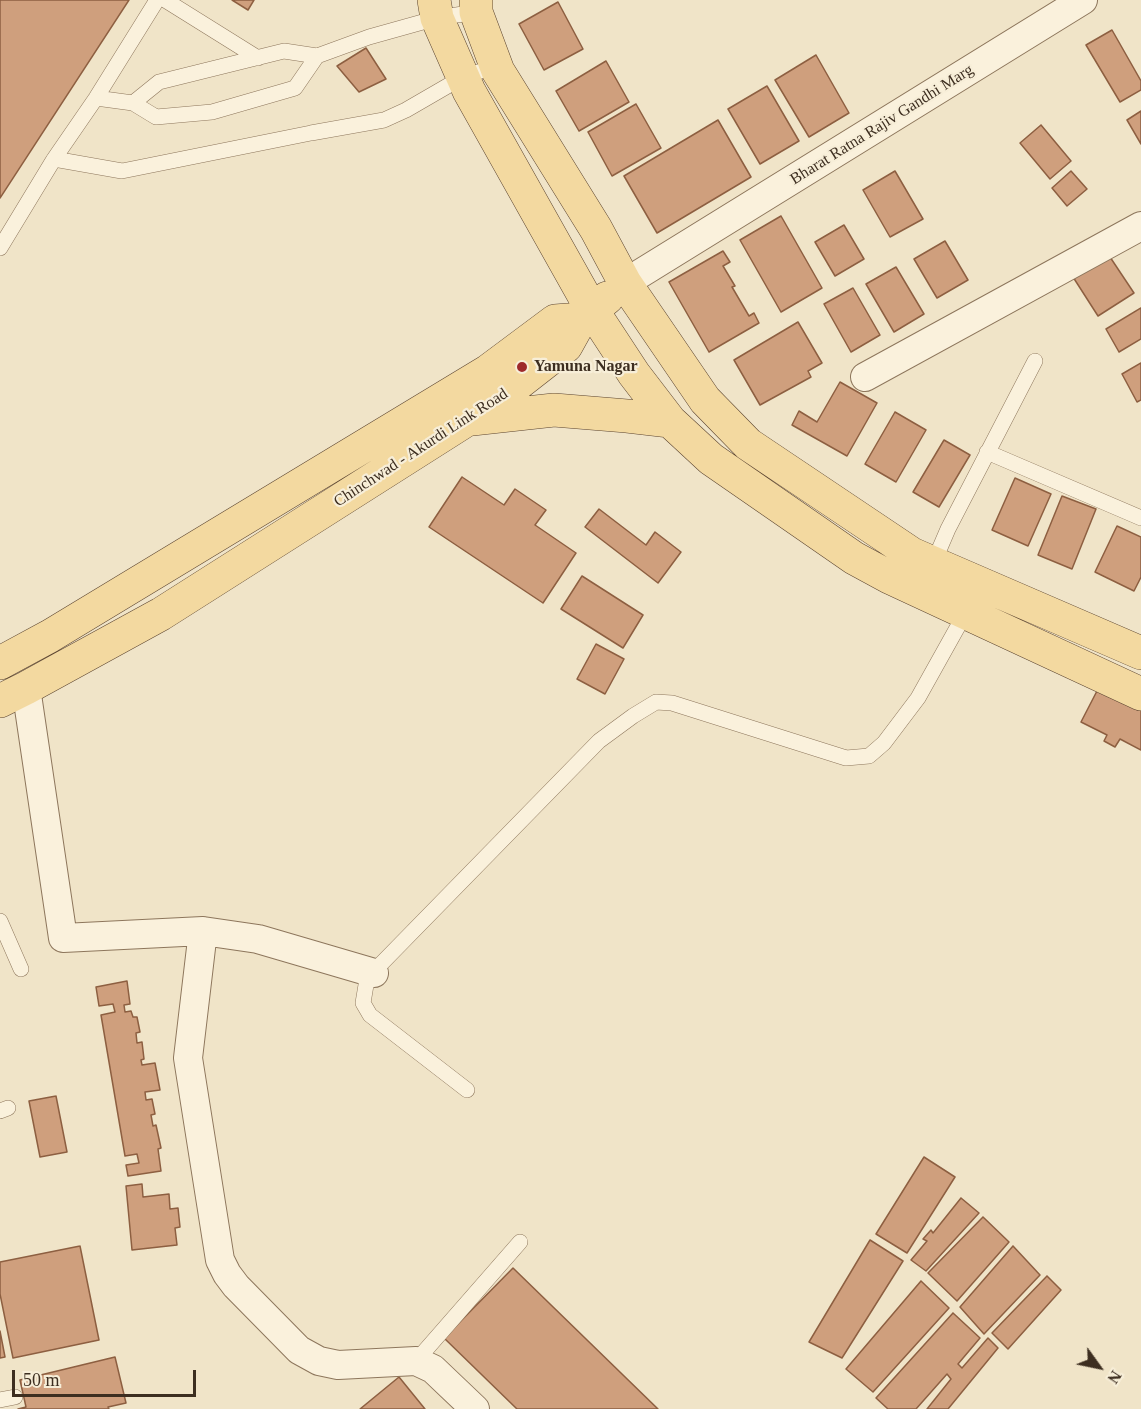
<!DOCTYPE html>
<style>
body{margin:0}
#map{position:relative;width:1141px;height:1409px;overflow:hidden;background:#f0e4c8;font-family:Georgia,serif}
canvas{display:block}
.north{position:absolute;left:1069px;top:1337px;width:60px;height:60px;-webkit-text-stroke:4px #f7eed8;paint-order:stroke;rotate:123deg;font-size:16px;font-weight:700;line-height:24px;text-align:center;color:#3d2e20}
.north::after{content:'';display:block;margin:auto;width:21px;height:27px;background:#3d2e20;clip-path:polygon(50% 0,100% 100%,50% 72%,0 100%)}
.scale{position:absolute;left:12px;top:1370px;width:184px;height:27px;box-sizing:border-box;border:3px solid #3d2e20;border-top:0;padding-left:8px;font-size:18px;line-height:21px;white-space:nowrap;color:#3d2e20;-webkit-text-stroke:4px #f7eed8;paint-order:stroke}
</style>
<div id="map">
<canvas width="1141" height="1409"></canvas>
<div class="north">N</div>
<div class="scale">50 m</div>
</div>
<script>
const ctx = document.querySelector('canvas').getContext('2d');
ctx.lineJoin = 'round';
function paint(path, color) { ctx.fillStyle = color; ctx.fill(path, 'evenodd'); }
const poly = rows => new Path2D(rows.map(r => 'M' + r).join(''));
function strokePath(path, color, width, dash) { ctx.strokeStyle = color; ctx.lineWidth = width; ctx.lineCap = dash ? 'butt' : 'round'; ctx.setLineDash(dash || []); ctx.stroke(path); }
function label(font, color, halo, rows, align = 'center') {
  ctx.font = font + ' Georgia,serif'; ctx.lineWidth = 4.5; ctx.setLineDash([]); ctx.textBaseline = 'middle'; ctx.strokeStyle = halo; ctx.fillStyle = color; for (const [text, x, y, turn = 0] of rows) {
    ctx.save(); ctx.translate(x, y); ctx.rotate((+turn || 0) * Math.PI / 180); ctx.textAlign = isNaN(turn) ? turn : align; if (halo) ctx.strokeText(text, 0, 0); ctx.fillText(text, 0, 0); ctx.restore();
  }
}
const building = poly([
 [0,0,129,0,0,198,0,0],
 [232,0,254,0,248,10,232,0],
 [558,2,583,49,544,70,519,24,558,2],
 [1112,30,1141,81,1141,90,1120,102,1086,45,1112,30],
 [366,48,386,79,359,92,337,66,366,48],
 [816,55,849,113,809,137,775,80,816,55],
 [606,61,629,102,579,131,556,91,606,61],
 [767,86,799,141,760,164,728,109,767,86],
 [636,104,661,148,612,176,588,132,636,104],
 [1141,111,1141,144,1127,120,1141,111],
 [718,120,751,177,657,233,624,176,718,120],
 [1041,125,1071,161,1050,179,1020,143,1041,125],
 [895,171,923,219,890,237,863,190,895,171],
 [1071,171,1087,189,1067,206,1052,188,1071,171],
 [781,216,822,288,781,312,740,240,781,216],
 [844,225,864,259,835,276,815,242,844,225],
 [945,241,968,280,937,298,914,259,945,241],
 [723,251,730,262,723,266,735,286,732,287,749,316,754,313,759,323,709,352,669,282,723,251],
 [1108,254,1134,293,1098,316,1073,277,1108,254],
 [896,267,924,314,894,332,866,284,896,267],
 [853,288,880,335,851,352,824,304,853,288],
 [1141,308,1141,339,1119,352,1106,329,1141,308],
 [798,322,822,363,808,371,811,377,760,405,734,360,798,322],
 [1141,363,1141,400,1137,402,1122,374,1141,363],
 [840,382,877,403,847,456,792,425,799,411,817,422,840,382],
 [895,412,926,430,896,482,865,464,895,412],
 [944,440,970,455,939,507,913,492,944,440],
 [462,477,504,505,515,489,546,510,535,525,576,553,543,603,429,527,462,477],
 [1015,478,1051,494,1028,546,992,530,1015,478],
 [1062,496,1096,509,1072,569,1038,555,1062,496],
 [599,509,646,545,655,532,681,552,658,583,585,527,599,509],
 [1117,526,1141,537,1141,577,1134,591,1095,572,1117,526],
 [582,576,643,615,623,648,561,609,582,576],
 [596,644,624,659,605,694,577,679,596,644],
 [1098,689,1138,710,1141,704,1141,750,1120,739,1115,747,1104,741,1107,735,1081,722,1098,689],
 [127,981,130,1004,124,1005,125,1012,131,1011,133,1017,137,1017,140,1032,136,1033,137,1043,142,1042,144,1059,141,1060,142,1065,155,1063,160,1090,145,1092,146,1100,152,1099,155,1114,151,1115,153,1126,156,1125,161,1148,158,1149,161,1171,128,1176,126,1165,139,1163,137,1154,125,1156,101,1015,115,1012,113,1004,99,1006,96,987,127,981],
 [56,1096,67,1152,40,1157,29,1101,56,1096],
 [924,1157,955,1177,907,1253,876,1234,924,1157],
 [142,1184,143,1197,169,1194,170,1209,178,1208,180,1227,175,1228,177,1245,132,1250,126,1186,142,1184],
 [961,1198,979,1213,926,1271,911,1260,927,1241,923,1239,931,1230,933,1233,961,1198],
 [983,1217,1009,1242,957,1301,928,1273,983,1217],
 [870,1240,903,1261,842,1358,809,1342,870,1240],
 [80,1246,99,1340,13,1358,0,1294,0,1262,80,1246],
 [1013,1246,1040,1275,984,1334,960,1307,1013,1246],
 [513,1268,658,1409,517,1409,444,1338,513,1268],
 [1047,1276,1061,1290,1008,1349,992,1333,1047,1276],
 [921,1281,949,1308,873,1392,846,1369,921,1281],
 [953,1313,980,1338,958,1364,962,1368,988,1338,998,1348,948,1409,927,1409,951,1379,947,1374,916,1409,888,1409,876,1398,953,1313],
 [0,1331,5,1357,0,1358,0,1331],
 [115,1357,126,1403,108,1407,109,1409,18,1409,26,1407,20,1380,115,1357],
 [399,1377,425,1409,360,1409,399,1377]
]);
paint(building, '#cf9f7d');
strokePath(building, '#8d5f41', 1.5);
const service = poly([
 [165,0,258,58],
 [96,98,133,103,159,82,284,51,317,56,369,37,437,18,476,12],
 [133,103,156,117,212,112,295,88,317,56],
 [54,159,122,171,311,133,384,120,406,110,463,77,496,66],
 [0,248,54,159,96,98,157,0],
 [987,452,1141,518],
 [933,564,948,529,1035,361],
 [0,921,21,969],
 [467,1090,370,1015,363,1003,366,985,379,966,599,741,633,716,656,702,672,703,846,758,869,756,884,743,918,698,966,612],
 [0,1111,8,1108],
 [416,1361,520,1242],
 [0,1400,15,1397]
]);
const minor = poly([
 [625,283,1083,0],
 [865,377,1141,226],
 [26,688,63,938,203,931,188,1058,220,1260,227,1274,236,1286,299,1350,319,1361,338,1365,416,1361,433,1369,475,1409],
 [203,931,258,939,374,973]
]);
const primary = poly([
 [434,0,437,18,469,91,592,310,634,374,670,421,711,459,854,558,889,577,1141,694],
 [476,0,476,12,498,71,596,229,625,283,705,400,748,444,912,554,1141,653],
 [472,419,554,410,627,416,670,421],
 [0,663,50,636,488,371,555,321,581,319],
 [0,701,26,688,161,614,468,419,502,396,566,346,581,319,607,298]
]);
strokePath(service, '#8d765c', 16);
strokePath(minor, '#8d765c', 30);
strokePath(primary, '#5b4430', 34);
strokePath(service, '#faf1dc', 15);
strokePath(minor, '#faf1dc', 28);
strokePath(primary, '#f3d9a0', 33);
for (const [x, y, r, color] of [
 [522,367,6,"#9e2a2b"]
]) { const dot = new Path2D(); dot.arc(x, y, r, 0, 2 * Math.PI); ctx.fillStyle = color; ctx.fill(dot); strokePath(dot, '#f7eed8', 2); }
label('16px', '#3d2e20', '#f7eed8', [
 ["Bharat Ratna Rajiv Gandhi Marg",882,125,-32],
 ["Chinchwad - Akurdi Link Road",421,448,-33]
]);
label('bold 16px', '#3d2e20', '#f7eed8', [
 ["Yamuna Nagar",534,367]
], 'left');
</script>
